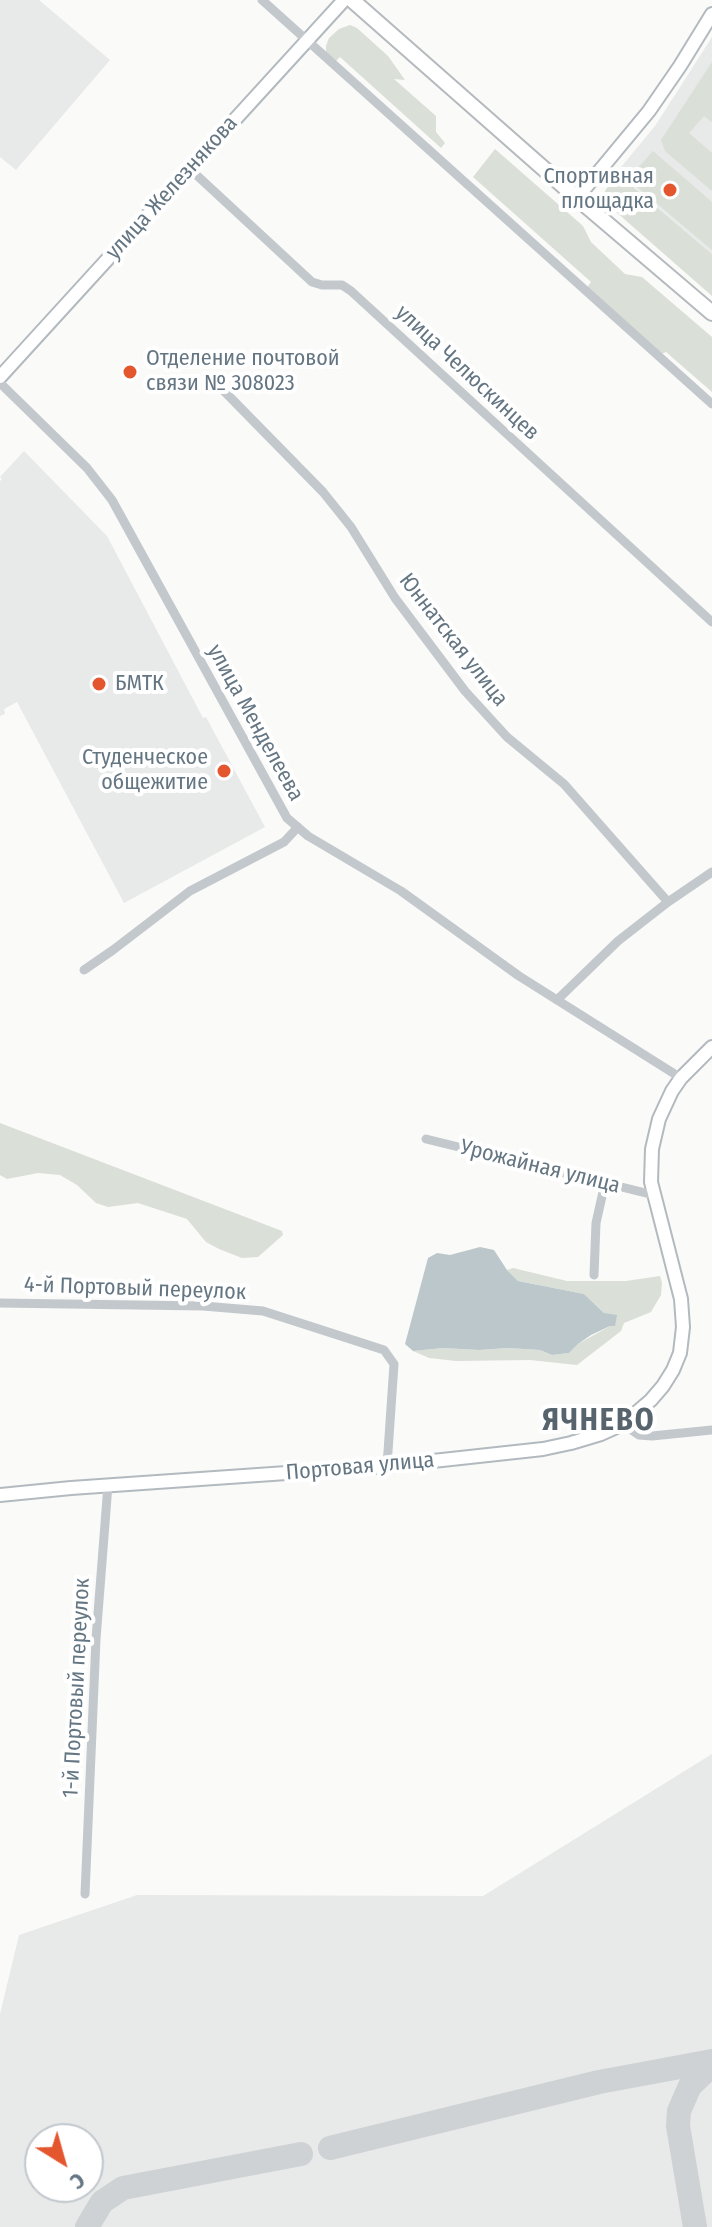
<!DOCTYPE html>
<meta charset="utf-8">
<style>
body{margin:0}
#map{position:relative;width:712px;height:2227px;overflow:hidden;background:#fafaf8;font-family:"Fira Sans Condensed",sans-serif}
canvas{display:block}
.north{position:absolute;left:24px;top:2123px;width:80px;height:80px;box-sizing:border-box;background:#fff;border:2px solid #c1c8cd;border-radius:50%;rotate:143deg;font-size:22px;font-weight:700;line-height:32px;text-align:center;color:#657683}
.north::after{content:'';display:block;margin:auto;width:28px;height:36px;background:#e4572e;clip-path:polygon(50% 0,100% 100%,50% 72%,0 100%)}
</style>
<div id="map">
<canvas width="712" height="2227"></canvas>
<div class="north">С</div>
</div>
<script>
const ctx = document.querySelector('canvas').getContext('2d');
ctx.lineJoin = 'round';
function paint(path, color) { ctx.fillStyle = color; ctx.fill(path, 'evenodd'); }
const poly = rows => new Path2D(rows.map(r => 'M' + r).join(''));
function strokePath(path, color, width, dash) { ctx.strokeStyle = color; ctx.lineWidth = width; ctx.lineCap = dash ? 'butt' : 'round'; ctx.setLineDash(dash || []); ctx.stroke(path); }
function label(font, color, halo, rows, align = 'center') {
  ctx.font = font + ' "Fira Sans Condensed",sans-serif'; ctx.lineWidth = 8; ctx.setLineDash([]); ctx.textBaseline = 'middle'; ctx.strokeStyle = halo; ctx.fillStyle = color; for (const [text, x, y, turn = 0] of rows) {
    ctx.save(); ctx.translate(x, y); ctx.rotate((+turn || 0) * Math.PI / 180); ctx.textAlign = isNaN(turn) ? turn : align; if (halo) ctx.strokeText(text, 0, 0); ctx.fillText(text, 0, 0); ctx.restore();
  }
}
paint(poly([
 [0,0,39,0,110,60,16,170,0,157],
 [712,37,712,254,617,172,655,126],
 [24,451,107,536,203,718,206,717,265,827,124,903,17,702,4,709,5,714,0,716,0,481,2,479,0,477],
 [712,1754,712,2227,0,2227,0,2014,19,1935,137,1895,483,1896],
 [40,2139,88,2139,88,2187,40,2187]
]), '#e8e9e9');
paint(poly([
 [350,25,357,28,388,56,405,80,394,79,436,116,436,132,445,143,441,148,340,57,334,63,326,54,326,46,329,38,339,29],
 [712,62,712,122,704,116,689,133,712,153,712,191,665,151,661,140],
 [495,149,583,226,591,242,625,274,642,277,712,337,712,392,666,352,659,355,586,289,591,282,473,177],
 [653,151,712,202,712,250,628,179],
 [617,173,712,254,712,296,607,204,604,197,605,191],
 [0,1123,282,1231,283,1235,258,1257,242,1258,219,1249,206,1242,187,1219,138,1203,108,1207,96,1203,77,1185,60,1175,38,1173,7,1179,0,1175],
 [513,1268,567,1281,626,1281,660,1276,662,1283,661,1295,651,1312,624,1323,621,1331,577,1365,530,1360,456,1361,429,1358,413,1351,443,1348,479,1350,508,1348,540,1350,552,1355,569,1353,578,1344,610,1326,604,1313,584,1294,518,1281,507,1270]
]), '#dadfd7');
paint(poly([
 [480,1247,494,1250,507,1270,518,1281,584,1294,604,1313,617,1315,615,1326,610,1326,591,1335,578,1344,569,1353,552,1355,540,1350,508,1348,479,1350,443,1348,413,1351,405,1344,428,1258,437,1253,450,1255]
]), '#bbc7cb');
strokePath(poly([
 [330,2148,599,2082,712,2061],
 [87,2227,102,2202,123,2188,301,2154],
 [695,2227,678,2126,679,2111,690,2086,712,2065]
]), '#ced2d4', 24);
const secondary = poly([
 [577,198,649,111,680,66,712,14],
 [0,377,344,0],
 [0,1495,71,1488,387,1466,543,1449,571,1443,601,1434,623,1424,651,1400,663,1386,673,1370,680,1353,683,1327,681,1299,651,1182,652,1149,659,1119,672,1091,681,1078,712,1047]
]);
const primary = poly([
 [352,0,577,198,712,313]
]);
strokePath(secondary, '#b3babf', 16);
strokePath(primary, '#b5babe', 18);
strokePath(poly([
 [262,0,712,404],
 [190,169,312,282,322,285,342,285,351,291,712,622],
 [0,383,87,468,112,500,287,818,308,836,401,891,519,976,681,1078],
 [223,390,323,492,351,527,395,598,465,691,507,737,564,784,668,902],
 [84,970,113,950,190,891,284,842,298,827],
 [557,1000,618,941,668,902,712,872],
 [426,1139,654,1195],
 [594,1275,596,1223,605,1183],
 [0,1303,203,1306,263,1311,384,1350,394,1364,387,1466],
 [623,1424,639,1435,652,1436,712,1430],
 [85,1894,96,1639,108,1485]
]), '#c3c8cc', 9);
strokePath(secondary, '#fff', 12);
strokePath(primary, '#fff', 14);
for (const [x, y, r, color] of [
 [670,190,8,"#e4572e"],
 [130,372,8,"#e4572e"],
 [99,684,8,"#e4572e"],
 [224,771,8,"#e4572e"]
]) { const dot = new Path2D(); dot.arc(x, y, r, 0, 2 * Math.PI); ctx.fillStyle = color; ctx.fill(dot); strokePath(dot, '#fff', 3); }
label('22px', '#657683', '#fff', [
 ["Спортивная",654,177],
 ["площадка",654,202],
 ["Отделение почтовой",146,359,"left"],
 ["связи № 308023",146,384,"left"],
 ["БМТК",115,684,"left"],
 ["Студенческое",208,758],
 ["общежитие",208,783]
], 'right');
label('22px', '#657683', '#fff', [
 ["улица Железнякова",172,188,-48],
 ["улица Челюскинцев",467,373,43],
 ["Юннатская улица",453,640,52],
 ["улица Менделеева",255,723,61],
 ["Урожайная улица",540,1167,14],
 ["4-й Портовый переулок",135,1289,2],
 ["Портовая улица",360,1467,-5],
 ["1-й Портовый переулок",77,1688,-87]
]);
ctx.letterSpacing = '2px';
label('bold 30px', '#57646e', '#fff', [
 ["ЯЧНЕВО",599,1422]
]);
ctx.letterSpacing = '0px';
</script>
